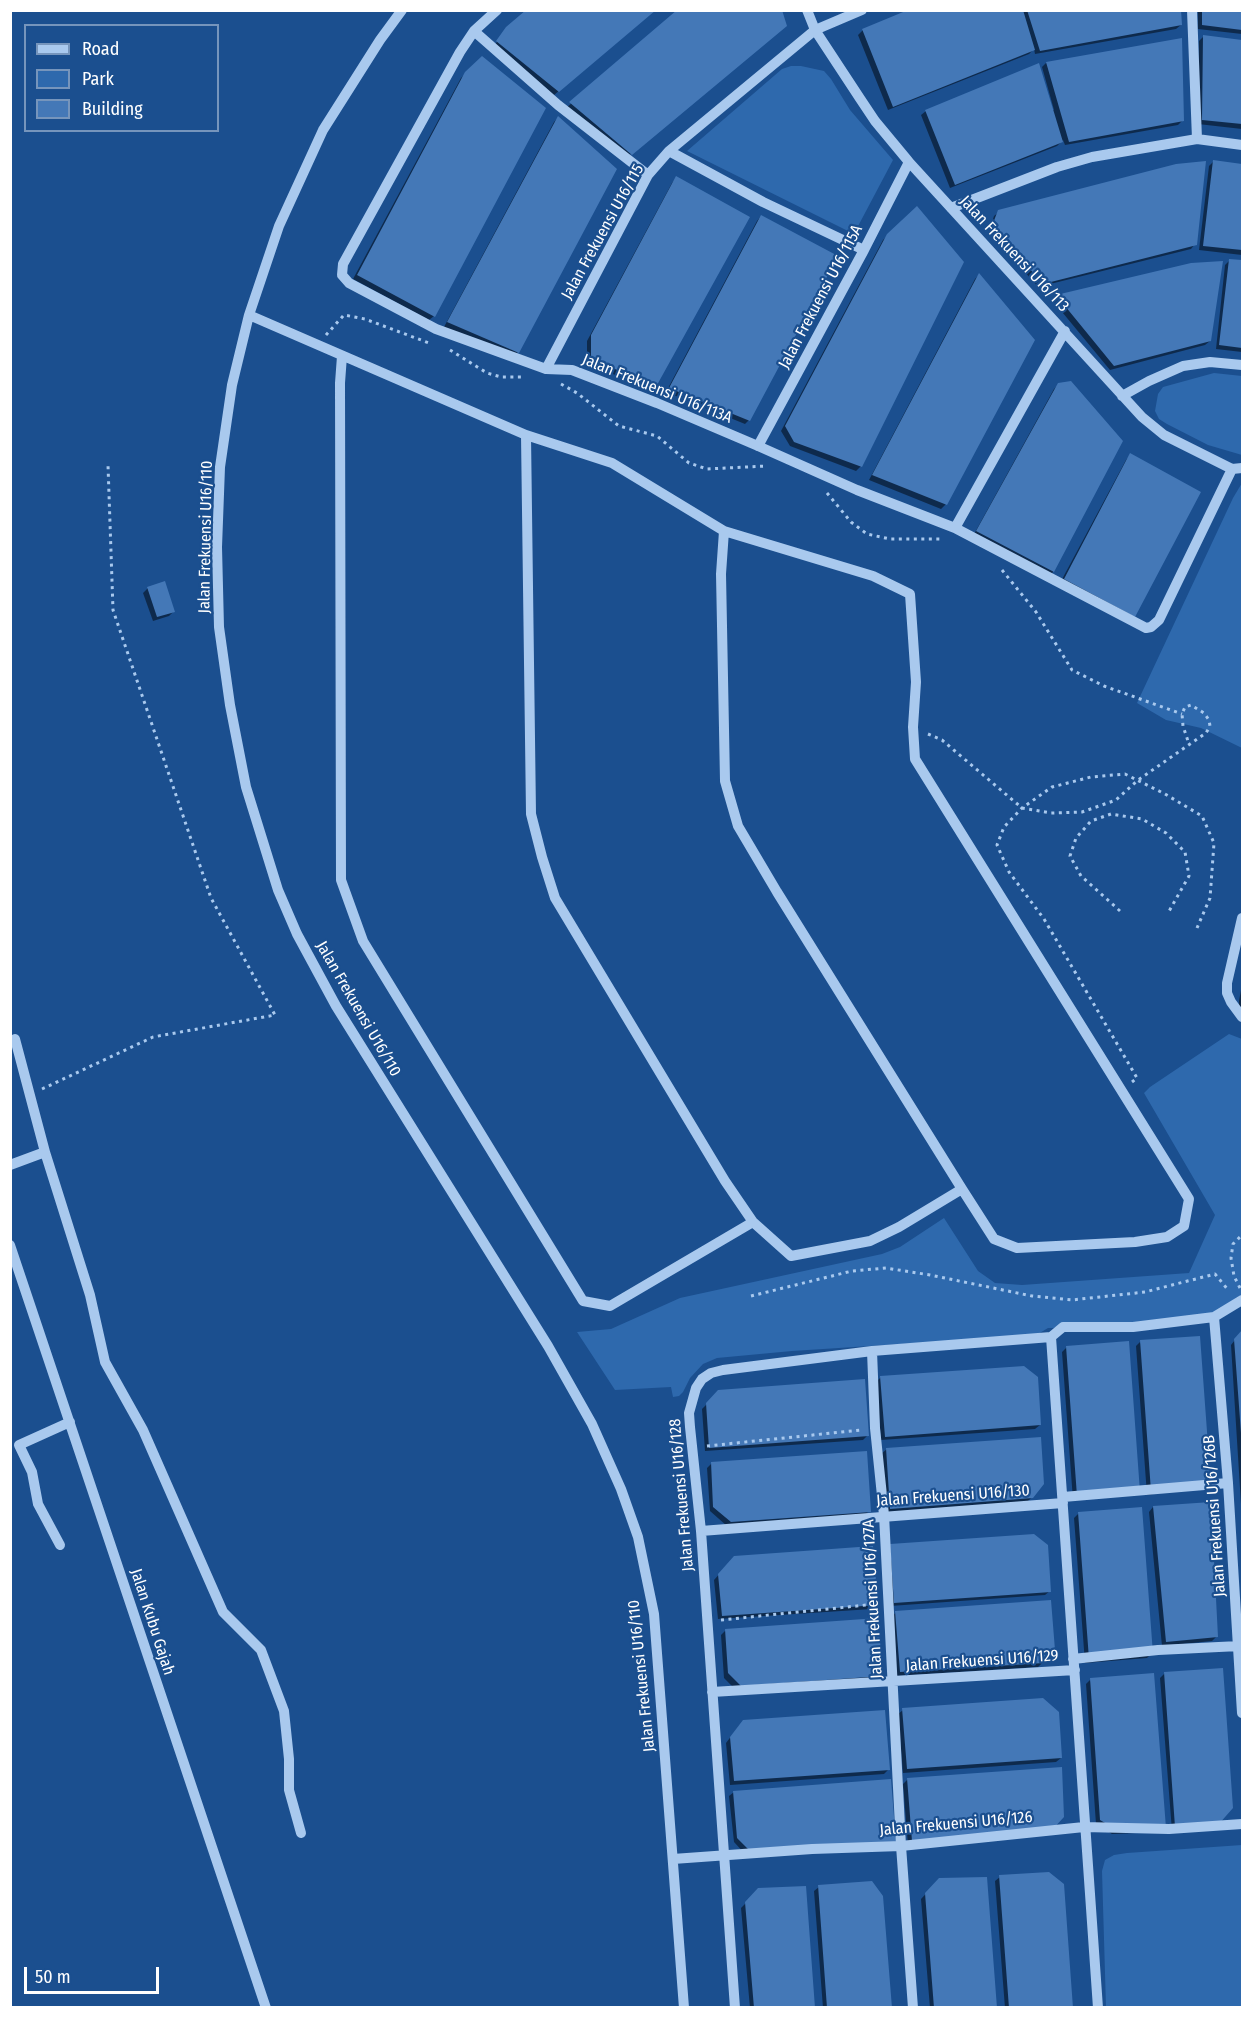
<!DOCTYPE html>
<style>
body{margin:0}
#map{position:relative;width:1253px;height:2018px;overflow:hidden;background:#1b4f8f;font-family:"Fira Sans Condensed",sans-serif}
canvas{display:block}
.frame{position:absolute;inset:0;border:12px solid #fff;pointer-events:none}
.legend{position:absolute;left:24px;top:24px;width:195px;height:108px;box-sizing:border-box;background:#1b4f8f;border:2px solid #7695bc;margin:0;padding:8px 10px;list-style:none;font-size:18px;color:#fff}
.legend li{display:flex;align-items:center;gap:12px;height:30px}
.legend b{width:30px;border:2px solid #7695bc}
.scale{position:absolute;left:24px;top:1967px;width:135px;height:27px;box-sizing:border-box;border:3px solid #fff;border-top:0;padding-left:8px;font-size:18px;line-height:21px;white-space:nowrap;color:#fff;-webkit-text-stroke:4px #1b4f8f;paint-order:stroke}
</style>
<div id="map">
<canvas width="1253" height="2018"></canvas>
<div class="frame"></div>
<ul class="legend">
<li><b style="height:8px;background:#a9c9ee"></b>Road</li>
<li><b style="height:16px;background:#2e69ad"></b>Park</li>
<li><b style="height:16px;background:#4478b7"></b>Building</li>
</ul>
<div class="scale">50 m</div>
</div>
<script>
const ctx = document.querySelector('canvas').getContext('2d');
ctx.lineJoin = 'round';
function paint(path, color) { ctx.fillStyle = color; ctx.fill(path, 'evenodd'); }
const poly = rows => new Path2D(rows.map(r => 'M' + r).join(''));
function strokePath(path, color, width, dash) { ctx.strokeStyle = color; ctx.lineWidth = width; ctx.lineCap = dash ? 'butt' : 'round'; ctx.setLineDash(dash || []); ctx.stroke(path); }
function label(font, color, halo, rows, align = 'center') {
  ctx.font = font + ' "Fira Sans Condensed",sans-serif'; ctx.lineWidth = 4.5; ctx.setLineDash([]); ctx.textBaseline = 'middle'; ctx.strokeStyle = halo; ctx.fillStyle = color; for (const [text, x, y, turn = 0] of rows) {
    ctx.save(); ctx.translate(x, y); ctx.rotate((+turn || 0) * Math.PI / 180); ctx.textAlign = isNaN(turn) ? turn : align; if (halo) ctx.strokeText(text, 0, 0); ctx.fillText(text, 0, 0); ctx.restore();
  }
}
paint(poly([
 [791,66,801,66,824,71,831,79,850,110,893,160,856,230,850,232,687,151,782,69],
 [1214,373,1242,376,1242,455,1208,445,1167,424,1159,419,1155,411,1158,394,1163,387],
 [1242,483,1242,748,1201,728,1166,720,1137,703,1233,498],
 [1229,1034,1242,1039,1242,1295,1236,1298,1214,1318,1125,1327,1048,1328,1038,1334,1026,1336,792,1351,717,1358,703,1364,690,1378,683,1392,679,1396,673,1397,671,1387,615,1390,577,1332,611,1329,680,1298,882,1254,900,1247,944,1218,978,1271,995,1283,1022,1285,1189,1273,1215,1215,1144,1093,1150,1087],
 [1242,1845,1242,2007,1106,2007,1102,1871,1105,1860,1114,1855,1127,1853]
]), '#2e69ad');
paint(poly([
 [655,10,554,95,494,46,507,28],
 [679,10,780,30,626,158,566,108],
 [912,10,1180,10,1181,25,1176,29,1035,54,1034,49,1029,54,888,110,858,35,863,30],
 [1198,10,1242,10,1242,34,1198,29],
 [1203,37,1242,41,1242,129,1198,124,1199,41],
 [482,58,434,316,429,320,353,279,461,78],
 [1046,63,1182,121,1178,125,1065,145,1063,140,1057,146,950,188,921,115,926,111,1054,110,1042,67],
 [558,118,615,169,517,353,513,357,444,327,554,122],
 [1213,162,1242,165,1242,255,1199,250,1209,166],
 [676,178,656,384,651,389,587,364,587,341,672,183],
 [916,208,861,466,856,471,790,446,781,431,883,240],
 [999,212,1195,244,1191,249,1038,287,989,231,994,216],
 [761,216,749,420,745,424,666,392,757,221],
 [1230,260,1242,262,1242,352,1216,349,1225,265],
 [1192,264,1210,341,1205,345,1110,370,1053,301,1057,297],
 [979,275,946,504,941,509,869,480,975,279],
 [1059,384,1053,572,1049,576,973,536,1054,389],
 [1130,455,1134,616,1060,583,1126,460],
 [148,588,174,611,169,616,153,621,143,593],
 [1242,985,1242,1017,1239,1016,1239,1001],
 [1242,1331,1242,1520,1231,1345],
 [1140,1342,1210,1486,1147,1495,1136,1346],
 [1067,1347,1139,1491,1073,1500,1062,1352],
 [881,1377,1040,1425,1035,1429,881,1440,876,1382],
 [719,1392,867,1436,863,1440,705,1451,702,1409],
 [887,1449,1032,1497,1027,1502,886,1513,882,1453],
 [712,1463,869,1511,865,1515,727,1526,710,1511,707,1468],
 [1153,1507,1217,1636,1212,1641,1162,1646,1149,1512],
 [1079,1513,1151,1654,1147,1658,1085,1663,1074,1518],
 [886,1550,1050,1591,1045,1595,890,1606],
 [730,1562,876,1604,872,1609,718,1619,714,1580],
 [896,1612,1043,1662,1038,1667,896,1676,892,1617],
 [725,1631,881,1676,877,1680,736,1690,724,1678,721,1635],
 [1165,1673,1232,1808,1172,1831,1160,1678],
 [1090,1680,1160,1832,1112,1834,1096,1824,1086,1684],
 [903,1710,1061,1758,1056,1762,903,1773,898,1714],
 [739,1726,888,1770,884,1774,730,1785,726,1743],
 [1060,1768,908,1845,903,1784,908,1779],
 [890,1781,746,1855,734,1842,729,1796,734,1792],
 [1000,1877,1072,2008,1005,2008,995,1881],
 [939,1880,995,2008,930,2008,921,1899],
 [819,1887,891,2008,823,2008,814,1891],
 [759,1890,814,2008,750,2008,741,1908]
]), '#0007');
paint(poly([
 [526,10,656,10,559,92,496,41,506,27],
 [677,10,782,10,787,26,632,155,569,102],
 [908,10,1023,10,1035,50,893,107,862,29],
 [1027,10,1181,10,1182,25,1040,51],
 [1202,10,1242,10,1242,30,1202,25],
 [1203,35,1242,40,1242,124,1202,120],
 [1182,38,1184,121,1069,142,1046,62],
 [482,56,546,108,435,317,357,275,465,72],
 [1039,63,1063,142,955,185,925,110],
 [558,116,617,169,519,353,447,322],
 [1213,160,1242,164,1242,250,1203,246],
 [1206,161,1197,245,1043,284,992,226,998,210,1176,164],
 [676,176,750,217,657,385,591,360,591,335],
 [917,206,964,262,862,467,794,442,785,426,887,234],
 [761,215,838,256,750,421,669,388],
 [1229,259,1242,260,1242,348,1219,345],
 [1223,261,1211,341,1114,366,1056,295,1191,263],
 [979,273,1035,340,947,505,872,475],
 [1071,381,1123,441,1054,572,976,531,1058,383],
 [1130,453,1201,492,1135,617,1064,579],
 [165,581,175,612,157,617,147,587],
 [1242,1330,1242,1433,1241,1433,1234,1339],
 [1200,1336,1211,1486,1151,1491,1140,1340],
 [1129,1341,1140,1492,1077,1496,1066,1346],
 [1024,1366,1038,1377,1041,1425,885,1437,880,1376],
 [865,1379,869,1436,709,1448,706,1403,718,1390],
 [1041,1437,1044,1484,1033,1498,890,1509,886,1448],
 [867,1451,871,1512,731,1522,713,1507,711,1462],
 [1211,1502,1218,1637,1166,1642,1153,1506],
 [1142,1507,1153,1654,1089,1659,1078,1512],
 [1034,1534,1048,1545,1051,1592,894,1603,890,1544],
 [873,1546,878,1605,722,1616,718,1574,734,1556],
 [1051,1600,1055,1650,1044,1663,900,1672,895,1611],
 [878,1618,883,1676,741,1686,728,1673,725,1629],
 [1223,1668,1233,1808,1218,1825,1175,1827,1164,1672],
 [1154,1673,1166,1828,1117,1830,1100,1820,1090,1678],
 [1043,1698,1059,1712,1062,1758,907,1769,902,1708],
 [885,1710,890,1770,734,1781,730,1737,743,1720],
 [1062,1767,1064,1817,1051,1831,912,1841,907,1778],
 [891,1779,896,1842,750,1851,737,1838,733,1791],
 [1049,1872,1064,1884,1073,2008,1009,2008,999,1875],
 [987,1877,997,2008,934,2008,925,1893,939,1878],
 [872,1881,883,1896,892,2008,827,2008,818,1885],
 [806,1886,815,2008,754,2008,745,1902,758,1888]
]), '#4478b7');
strokePath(poly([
 [326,335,344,315,365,319,429,343],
 [450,350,487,373,501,377,523,377],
 [561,384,577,393,619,426,657,436,689,463,707,469,766,466],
 [827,493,851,522,867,534,890,539,941,539],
 [1002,570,1036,612,1072,670,1104,686,1182,714],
 [928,734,942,740,1022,808,1051,813,1082,812,1116,800,1138,780,1206,733,1210,726,1209,720,1204,713,1191,705,1185,707,1182,714,1183,726,1189,744],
 [1120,911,1081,876,1070,856,1076,838,1091,821,1111,814,1142,819,1166,833,1185,852,1189,876,1168,913],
 [1132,1082,1137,1078,1044,919,1009,872,997,845,1004,827,1022,808,1052,787,1091,777,1125,774,1165,794,1202,816,1214,843,1210,898,1197,928],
 [42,1089,153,1037,275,1015,211,898,113,610,108,465],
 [1240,1288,1234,1276,1231,1258,1233,1244,1242,1235],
 [751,1296,852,1271,886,1268,930,1275,1032,1296,1072,1300,1145,1292,1215,1274,1229,1291],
 [707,1446,861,1430],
 [721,1620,876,1604]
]), '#a9c9ee', 3, [3, 4.5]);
strokePath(poly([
 [402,10,380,40,323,130,279,226,249,315,232,385,220,467,217,547,219,627,230,705,246,787,278,890,297,934,336,1006,548,1346,592,1424,621,1489,638,1537,654,1614,684,2008],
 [497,10,474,31,460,52,343,264,342,275,349,283,436,329,546,369,572,370,657,403,758,446,857,490,955,528,1146,628,1151,627,1159,620,1232,469],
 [807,10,815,30,859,97,875,121,909,162,1142,417,1164,435,1232,469,1242,468],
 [1192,10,1197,139],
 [474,31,558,105,648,175],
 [669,151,763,202,864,250],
 [951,208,1057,167,1092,157,1197,139,1242,145],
 [249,315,526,435,612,463,724,531,873,576,910,594,916,682,913,727,915,759,1189,1199,1184,1226,1167,1237,1135,1242,1017,1248,994,1239,962,1189,777,892,738,826,725,781,721,574,724,531],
 [342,356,340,383,341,880,363,941,583,1301,610,1306,753,1222,791,1256,870,1241,899,1227,962,1189],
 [546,369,648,175,669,151,815,30,862,10],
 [1122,396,1149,381,1183,366,1210,362,1242,365],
 [526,435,531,814,542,857,555,898,725,1181,753,1222],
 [758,446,864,250,909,162],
 [955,528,1065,331],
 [1242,918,1227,983,1227,993,1231,1002,1242,1017],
 [15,1039,45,1152],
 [10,1165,45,1152,90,1295,105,1362,143,1430,223,1612,261,1650,284,1711,289,1759,289,1790,301,1833],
 [10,1245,266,2008],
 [1214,1317,1228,1483,1242,1713],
 [872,1351,875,1428,884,1515,901,1846,913,2008],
 [1063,1497,1228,1483],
 [701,1531,1063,1503],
 [60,1545,38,1504,32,1472,19,1445,70,1422],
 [1073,1659,1158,1650,1239,1646],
 [712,1692,1075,1670],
 [673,1859,812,1849,901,1846,1084,1827,1169,1829,1242,1824],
 [735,2008,701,1531,690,1427,689,1413,696,1388,702,1379,711,1373,723,1370,872,1351,1051,1337],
 [1098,2008,1051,1337,1063,1327,1133,1327,1214,1317,1242,1300]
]), '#a9c9ee', 10);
label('16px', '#fff', '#1b4f8f', [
 ["Jalan Frekuensi U16/115",603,232,-61],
 ["Jalan Frekuensi U16/113",1014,254,47],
 ["Jalan Frekuensi U16/115A",821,297,-62],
 ["Jalan Frekuensi U16/113A",657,389,22],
 ["Jalan Frekuensi U16/110",206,537,-89],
 ["Jalan Frekuensi U16/110",358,1009,60],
 ["Jalan Frekuensi U16/128",682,1495,-95],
 ["Jalan Frekuensi U16/130",953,1496,-4],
 ["Jalan Frekuensi U16/126B",1215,1516,-94],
 ["Jalan Frekuensi U16/127A",873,1599,-93],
 ["Jalan Kubu Gajah",152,1622,72],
 ["Jalan Frekuensi U16/129",982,1661,-4],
 ["Jalan Frekuensi U16/110",642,1676,-96],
 ["Jalan Frekuensi U16/126",956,1824,-5]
]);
</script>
